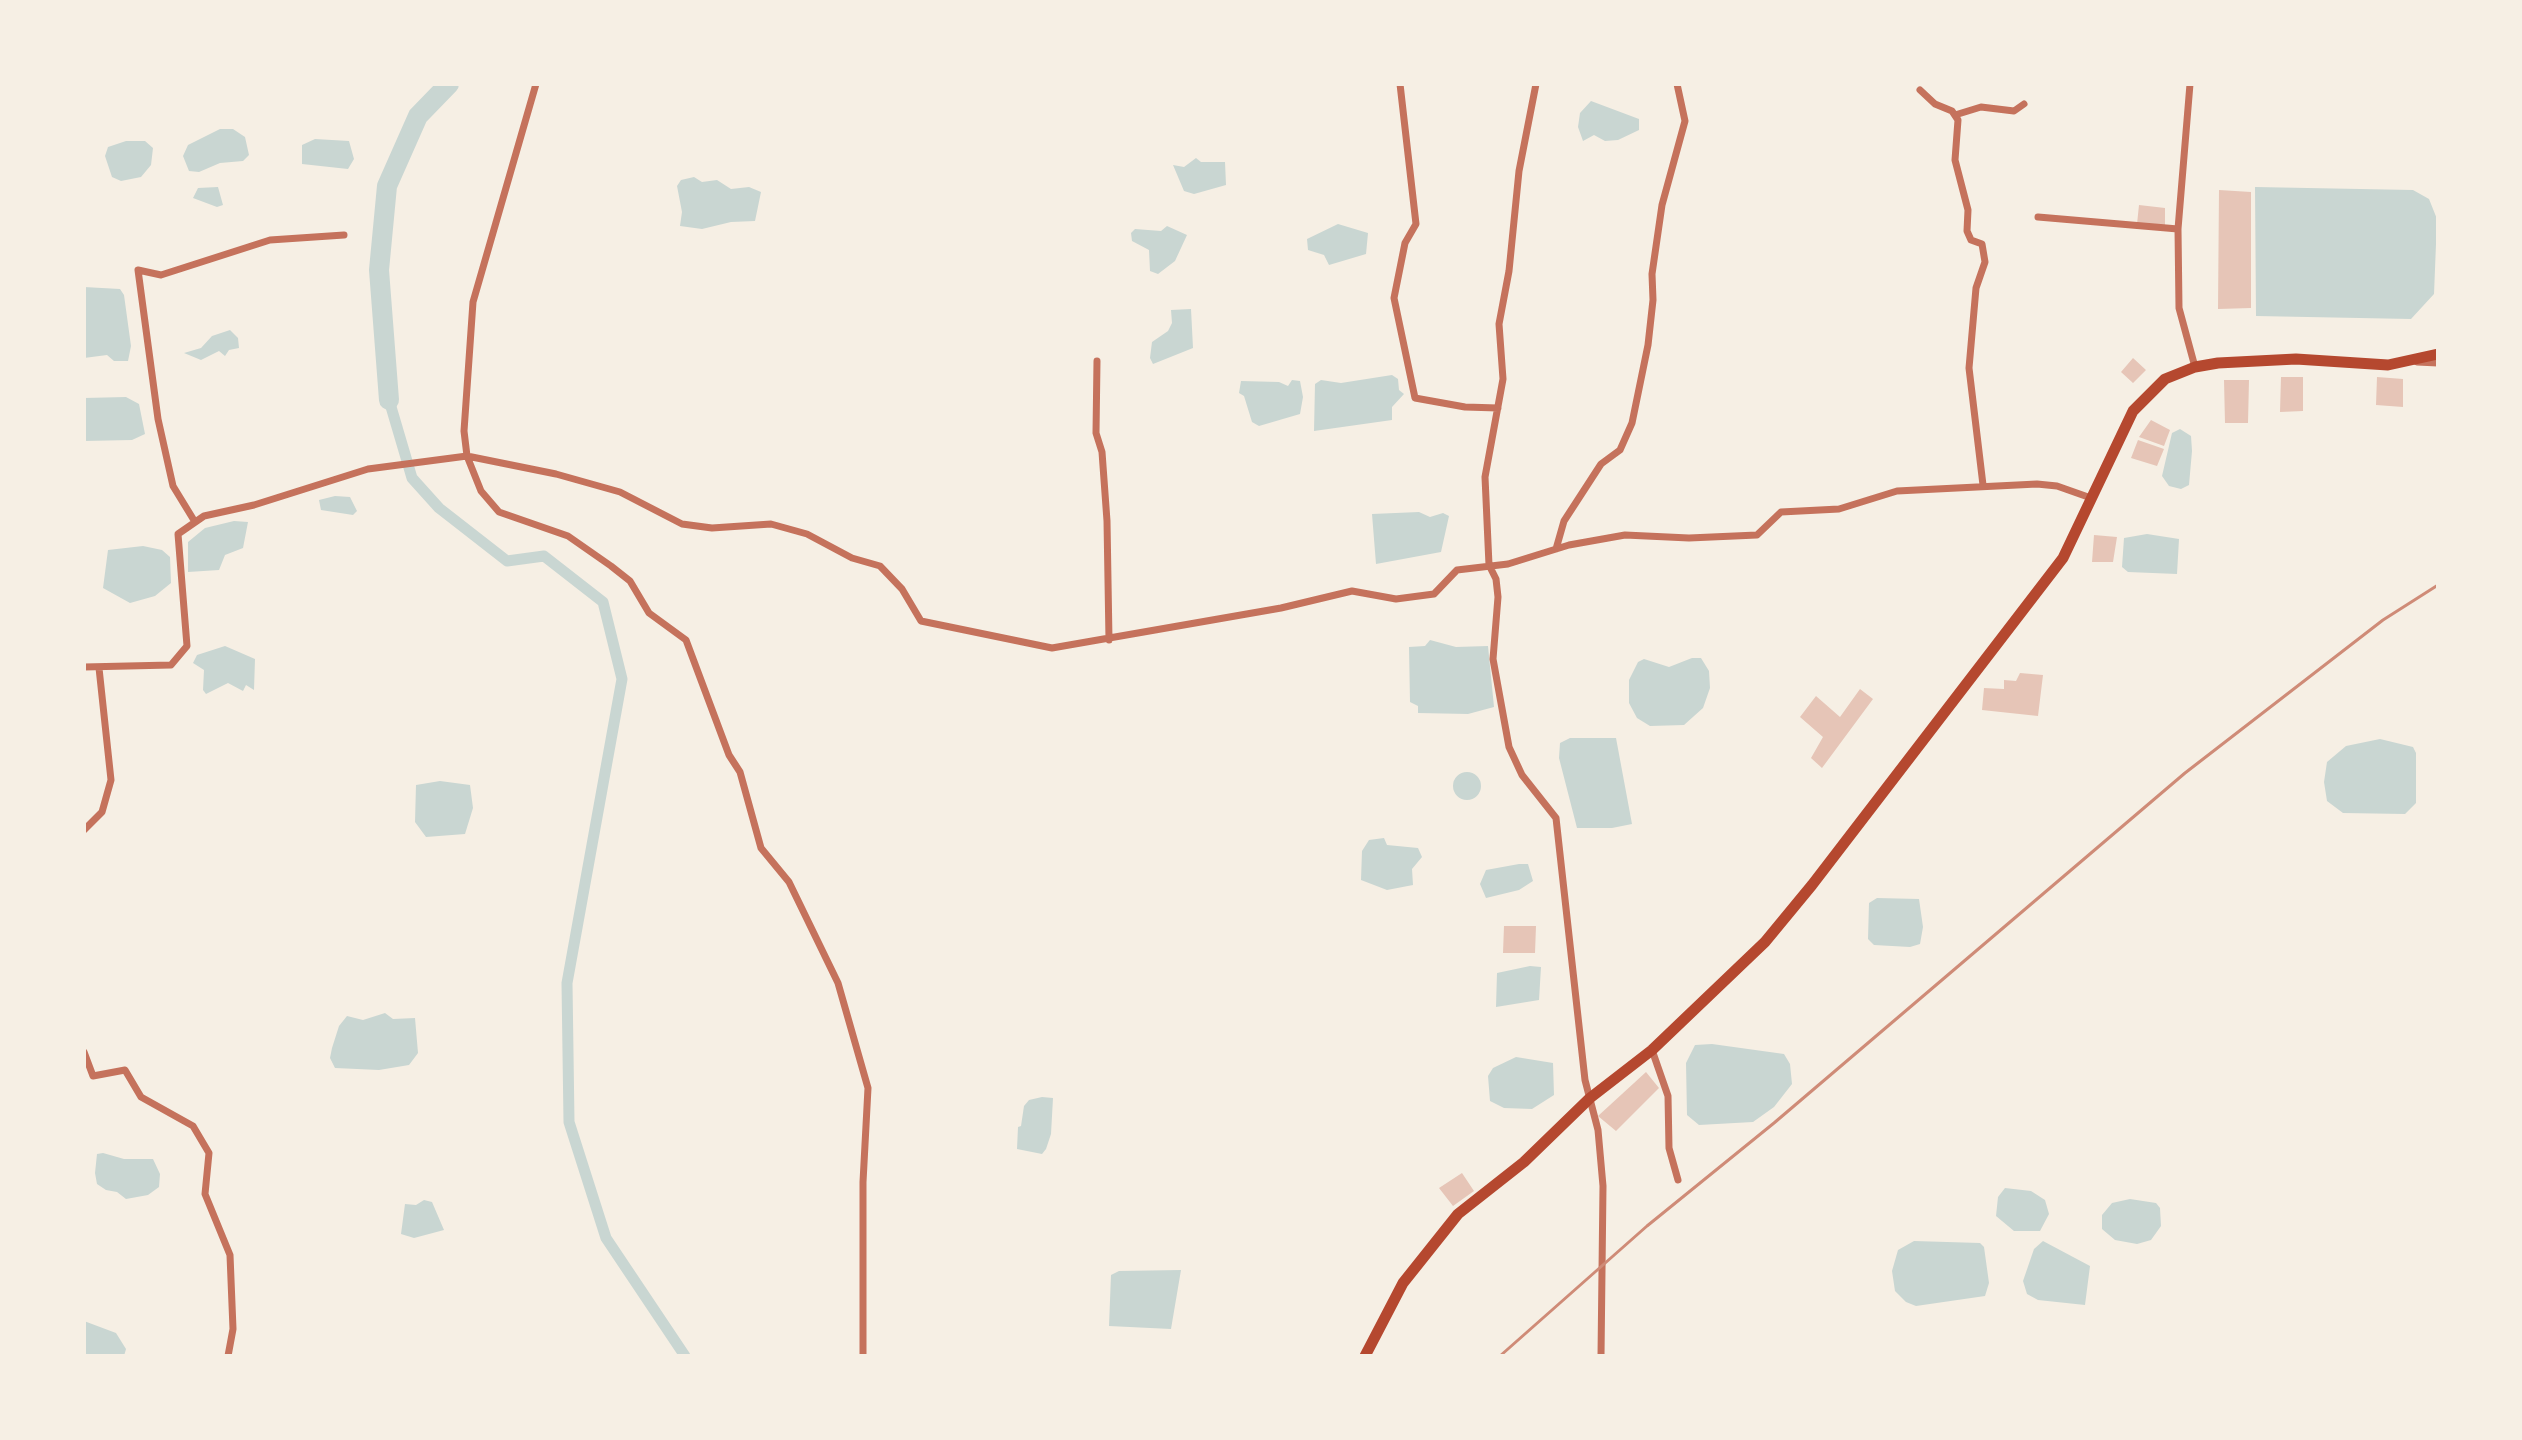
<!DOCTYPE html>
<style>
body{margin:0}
#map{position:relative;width:2522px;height:1440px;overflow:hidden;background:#f6efe4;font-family:Signika,sans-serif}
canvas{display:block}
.frame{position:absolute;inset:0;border:86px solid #f6efe4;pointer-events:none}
</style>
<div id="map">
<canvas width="2522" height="1440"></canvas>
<div class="frame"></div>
</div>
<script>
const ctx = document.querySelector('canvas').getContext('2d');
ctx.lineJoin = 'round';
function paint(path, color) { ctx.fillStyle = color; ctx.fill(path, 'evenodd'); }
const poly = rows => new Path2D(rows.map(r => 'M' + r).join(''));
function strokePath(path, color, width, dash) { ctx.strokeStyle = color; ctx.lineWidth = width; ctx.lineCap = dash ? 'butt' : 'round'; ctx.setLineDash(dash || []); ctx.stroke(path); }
paint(poly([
 [1591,101,1639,119,1639,130,1618,140,1605,141,1594,135,1583,141,1578,127,1580,113],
 [220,129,233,129,245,137,249,155,243,161,220,163,199,172,189,171,183,156,188,145],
 [315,139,349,141,354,159,348,169,302,164,302,145],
 [126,141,145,141,153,148,151,165,141,177,121,181,112,177,105,156,108,147],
 [1196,158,1201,162,1225,162,1226,185,1194,194,1184,191,1173,165,1184,167],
 [694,177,702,182,717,180,731,189,749,187,761,192,755,221,731,222,702,229,680,226,682,212,677,186,681,180],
 [218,187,223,205,217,207,193,198,198,188],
 [2255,187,2413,190,2429,199,2437,219,2434,294,2411,319,2256,316],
 [1338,224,1368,233,1366,254,1329,265,1324,255,1308,250,1307,239],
 [1167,226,1187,235,1175,261,1158,274,1150,271,1149,250,1132,241,1131,233,1135,229,1161,231],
 [84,287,120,289,124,295,131,346,128,361,114,361,107,355,84,358],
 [1191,309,1193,348,1153,364,1150,358,1152,342,1168,331,1172,323,1171,310],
 [230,330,238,338,239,348,229,350,225,356,219,351,201,360,184,353,201,348,212,336],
 [1392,375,1398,379,1399,390,1404,394,1392,407,1392,420,1314,431,1315,384,1321,380,1341,383],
 [1292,380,1300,381,1303,397,1300,414,1259,426,1252,422,1244,396,1239,393,1241,381,1279,382,1288,386],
 [126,397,139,404,145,434,132,440,84,441,84,398],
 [2180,429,2191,436,2192,451,2189,485,2181,489,2169,486,2162,476,2172,433],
 [335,496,350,497,357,511,353,515,321,510,319,500],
 [1419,512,1430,517,1443,513,1449,516,1441,552,1376,564,1372,514],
 [234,521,248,522,243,548,225,555,219,570,188,572,188,542,205,528],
 [2147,534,2179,539,2177,574,2128,572,2122,567,2124,538],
 [143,546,162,550,170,557,171,583,155,596,130,603,103,588,108,550],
 [1430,640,1456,647,1488,646,1494,707,1468,714,1418,713,1418,706,1410,702,1409,647,1425,646],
 [225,646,255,659,254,690,246,685,243,691,228,683,206,694,203,690,204,670,193,663,197,655],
 [1692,658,1701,658,1709,671,1710,688,1703,708,1684,725,1650,726,1637,718,1629,703,1629,680,1638,662,1644,659,1669,667],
 [1570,738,1616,738,1632,824,1612,828,1577,828,1559,758,1560,743],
 [2380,739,2413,747,2416,753,2416,803,2405,814,2343,813,2327,801,2324,782,2327,762,2346,746],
 '1453 786a14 14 0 1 1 28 0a14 14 0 1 1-28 0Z',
 [440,781,470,785,473,808,465,834,426,837,415,822,416,785],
 [1384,838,1387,845,1418,848,1422,857,1412,869,1413,885,1387,890,1361,880,1362,851,1369,840],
 [1519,864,1528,864,1533,881,1519,890,1486,898,1480,884,1486,870],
 [1877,898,1919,899,1923,927,1920,944,1910,947,1874,945,1868,939,1869,903],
 [1530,966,1541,967,1539,1000,1496,1007,1497,973],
 [385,1013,393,1019,415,1018,418,1053,409,1065,379,1070,335,1068,330,1058,332,1048,339,1026,347,1016,363,1020],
 [1712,1044,1784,1054,1790,1064,1792,1084,1774,1107,1753,1122,1699,1125,1687,1115,1686,1063,1695,1045],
 [1516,1057,1553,1063,1554,1095,1532,1109,1504,1108,1490,1101,1488,1076,1493,1068],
 [1042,1097,1053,1098,1051,1134,1046,1149,1042,1154,1017,1149,1018,1127,1021,1126,1024,1106,1029,1100],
 [103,1153,124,1159,153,1159,160,1174,159,1187,148,1195,126,1199,117,1192,106,1190,97,1184,95,1173,97,1154],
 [2005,1188,2031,1191,2045,1200,2049,1214,2040,1231,2014,1231,1996,1216,1998,1197],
 [2130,1199,2156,1203,2160,1208,2161,1226,2151,1240,2137,1244,2115,1240,2102,1229,2102,1215,2112,1203],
 [424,1200,432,1202,444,1230,414,1238,401,1234,405,1204,416,1205],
 [1914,1241,1980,1243,1984,1247,1989,1283,1985,1296,1916,1306,1906,1302,1895,1291,1892,1271,1898,1250],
 [2043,1241,2090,1266,2085,1305,2038,1300,2027,1294,2023,1281,2034,1249],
 [1181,1270,1171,1329,1109,1326,1111,1275,1119,1271],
 [84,1321,116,1333,126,1349,124,1356,84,1356]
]), '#c9d6d2');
strokePath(poly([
 [389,400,412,478,439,508,507,561,544,556,603,602,622,679,567,983,569,1122,606,1238,685,1356]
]), '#c9d6d2', 11);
strokePath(poly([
 [389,400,379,270,387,186,418,116,449,84]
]), '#c9d6d2', 20);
paint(poly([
 [2219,190,2251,192,2251,308,2218,309],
 [2139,205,2165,208,2165,225,2137,224],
 [2133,358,2146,370,2133,383,2121,372],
 [2281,377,2303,377,2303,411,2280,412],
 [2377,377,2403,379,2403,407,2376,405],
 [2224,380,2249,380,2248,423,2225,423],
 [2151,420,2170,430,2164,446,2139,437],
 [2138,440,2164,449,2157,466,2131,458],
 [2094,535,2117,537,2113,562,2092,562],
 [2020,673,2043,675,2038,716,1982,710,1984,688,2004,689,2004,680,2016,681],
 [1860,689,1873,699,1822,768,1811,758,1823,737,1800,717,1816,696,1840,717],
 [1504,926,1536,926,1535,953,1503,953],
 [1646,1072,1659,1088,1616,1131,1598,1116],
 [1462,1173,1474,1191,1453,1206,1439,1188]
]), '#e6c5b7');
strokePath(poly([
 [536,84,473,302,464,431,467,456,481,491,499,512,568,536,611,566,630,581,649,613,686,640,729,755,740,772,761,848,789,882,838,983,868,1088,863,1182,863,1356],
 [1400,84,1416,224,1405,243,1394,298,1415,398,1465,407,1498,408],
 [1536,84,1519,171,1509,271,1499,324,1503,379,1485,477,1489,565,1496,579,1498,597,1493,659,1509,747,1522,775,1556,818,1585,1080,1598,1130,1603,1186,1601,1356],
 [2190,84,2178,229,2179,308,2195,367],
 [1920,90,1935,104,1952,111,1958,120,1955,160,1968,210,1967,231,1971,240,1982,244,1985,262,1976,288,1969,368,1983,485],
 [1955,115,1981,107,2014,111,2024,104],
 [2038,217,2178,229],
 [1097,361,1096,433,1102,452,1107,521,1109,640],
 [2417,362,2438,363],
 [195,522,173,486,158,419,138,270,161,275,270,240,344,235],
 [1556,549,1564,521,1601,464,1620,450,1632,423,1648,345,1653,300,1652,274,1662,205,1685,121,1677,84],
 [84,667,171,665,187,646,178,534,204,516,254,505,368,469,467,456,556,474,620,492,682,524,712,528,771,524,807,534,852,558,880,566,902,589,921,621,1052,648,1281,608,1352,591,1396,599,1434,594,1457,570,1508,564,1569,545,1625,535,1689,538,1757,535,1781,512,1839,509,1897,491,2037,484,2057,486,2091,498],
 [84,830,102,812,111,780,99,668],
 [1652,1050,1668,1096,1669,1148,1678,1180],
 [84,1052,93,1076,125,1070,141,1097,193,1126,209,1153,205,1194,230,1255,233,1329,228,1356]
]), '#c5725c', 7);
strokePath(poly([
 [1365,1356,1403,1283,1458,1214,1524,1162,1590,1098,1652,1050,1765,942,1812,885,2063,558,2133,411,2165,379,2195,367,2218,363,2296,359,2388,365,2438,354]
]), '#b5482f', 11);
strokePath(poly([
 [1500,1356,1647,1226,1774,1123,2185,773,2383,620,2438,585]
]), '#cf8b77', 3);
</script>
